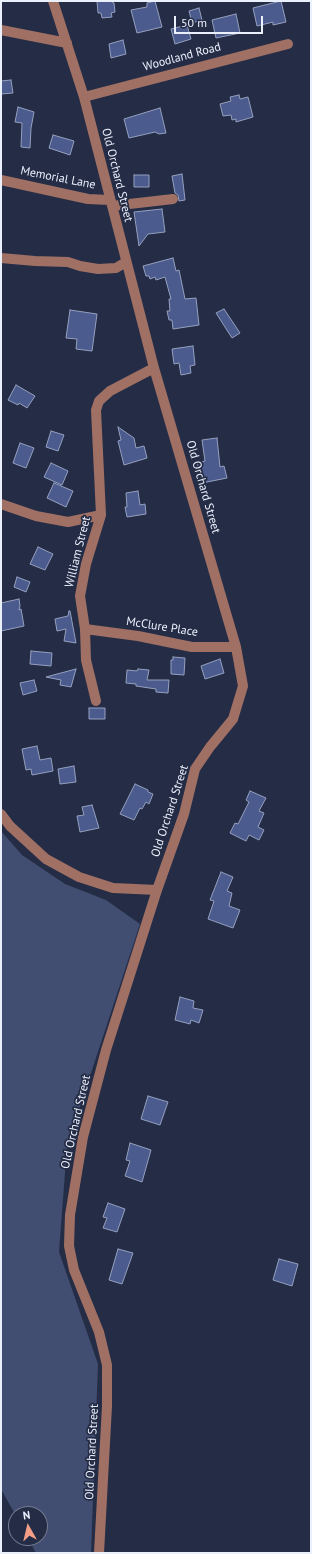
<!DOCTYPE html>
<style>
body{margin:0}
#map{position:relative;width:312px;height:1554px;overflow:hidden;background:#252d46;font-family:"PT Sans",sans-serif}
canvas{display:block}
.frame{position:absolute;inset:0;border:2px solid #ebf0fd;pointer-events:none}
.north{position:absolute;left:8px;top:1506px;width:40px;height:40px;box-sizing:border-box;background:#252d46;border:1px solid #747b8f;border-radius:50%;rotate:352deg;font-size:11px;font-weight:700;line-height:16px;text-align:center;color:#ebf0fd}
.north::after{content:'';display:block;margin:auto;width:14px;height:18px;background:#f49e88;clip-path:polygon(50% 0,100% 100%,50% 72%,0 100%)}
.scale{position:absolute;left:174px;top:16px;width:89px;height:18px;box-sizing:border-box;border:2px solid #ebf0fd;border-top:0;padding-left:5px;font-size:12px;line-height:14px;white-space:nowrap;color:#ebf0fd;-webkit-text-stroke:3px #252d46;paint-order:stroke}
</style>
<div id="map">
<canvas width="312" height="1554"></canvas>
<div class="frame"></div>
<div class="north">N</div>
<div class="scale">50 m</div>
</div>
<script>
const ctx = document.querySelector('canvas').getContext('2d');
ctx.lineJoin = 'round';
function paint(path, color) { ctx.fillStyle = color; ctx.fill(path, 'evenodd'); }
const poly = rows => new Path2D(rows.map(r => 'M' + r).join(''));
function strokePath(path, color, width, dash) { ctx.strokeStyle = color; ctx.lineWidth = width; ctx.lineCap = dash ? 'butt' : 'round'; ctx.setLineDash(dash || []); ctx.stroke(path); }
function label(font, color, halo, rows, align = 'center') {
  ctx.font = font + ' "PT Sans",sans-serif'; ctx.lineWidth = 3.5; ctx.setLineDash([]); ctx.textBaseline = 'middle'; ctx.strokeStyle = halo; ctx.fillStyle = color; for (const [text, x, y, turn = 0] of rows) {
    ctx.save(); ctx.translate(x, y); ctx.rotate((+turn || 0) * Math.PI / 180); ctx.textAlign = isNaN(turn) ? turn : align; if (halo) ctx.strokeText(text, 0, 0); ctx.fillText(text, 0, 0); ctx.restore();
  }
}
paint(poly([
 [1,831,22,855,65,884,106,900,140,924,67,1146,59,1252,98,1364,91,1553,36,1553,28,1538,40,1538,40,1514,16,1514,16,1516,1,1489]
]), '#414e71');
const building = poly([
 [97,1,112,1,113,3,114,3,115,12,111,13,112,17,102,18,101,13,98,13,97,1],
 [155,1,162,27,137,33,131,10,147,7,147,3,155,1],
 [281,1,286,22,273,25,273,22,257,26,253,8,281,1],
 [199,8,202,20,192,23,189,11,199,8],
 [236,14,240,33,216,38,212,20,236,14],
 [187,25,191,39,175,44,171,29,187,25],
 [123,40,126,54,111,58,109,44,123,40],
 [11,80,13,93,1,94,1,81,11,80],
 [239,95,240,99,248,97,253,117,236,122,236,119,232,120,231,115,223,116,220,104,231,101,230,97,239,95],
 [18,107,34,112,31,128,30,148,21,147,22,123,15,122,18,107],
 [160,108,166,133,159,134,155,132,129,138,124,119,160,108],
 [53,135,74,141,70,155,49,148,53,135],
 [182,174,185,200,179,201,178,195,175,193,172,176,182,174],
 [134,175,149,175,149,187,134,187,134,175],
 [162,209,165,232,148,234,139,246,134,212,162,209],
 [173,258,176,271,179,270,185,299,196,298,199,325,173,329,172,320,169,320,167,311,170,311,169,299,171,299,165,277,156,280,155,277,150,279,149,276,146,276,143,266,173,258],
 [224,309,240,333,232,338,216,313,224,309],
 [70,310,97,314,92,351,76,349,77,339,66,338,70,310],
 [193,346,195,365,190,366,191,373,181,375,179,363,174,364,172,349,193,346],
 [16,385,35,396,27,408,19,403,18,405,8,400,16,385],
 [118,427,134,438,136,448,144,446,147,458,124,465,118,441,121,440,118,427],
 [51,431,64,435,58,451,46,447,51,431],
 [217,438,220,467,224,466,227,478,202,483,197,463,205,461,202,440,217,438],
 [20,443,34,448,26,468,13,463,20,443],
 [51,463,68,471,62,485,44,477,51,463],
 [54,483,73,491,66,507,47,498,54,483],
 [138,491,140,505,145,504,146,514,127,517,125,507,127,507,126,493,138,491],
 [38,547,53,554,45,570,30,564,38,547],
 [17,577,30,582,26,592,14,587,17,577],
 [19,599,20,606,19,610,21,609,24,626,1,631,1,603,19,599],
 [69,611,70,611,76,643,64,641,66,629,57,631,55,619,68,616,69,611],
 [31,651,52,653,51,666,30,664,31,651],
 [173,657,185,658,184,675,171,674,171,660,173,660,173,657],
 [220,659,224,673,205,679,201,666,220,659],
 [76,669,71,687,60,685,61,680,46,677,76,669],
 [138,669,149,670,147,680,169,680,168,693,156,692,156,689,136,686,136,684,126,683,127,670,137,671,138,669],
 [34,680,37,691,23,695,20,683,34,680],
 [89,708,105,708,105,719,89,719,89,708],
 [37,746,40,760,51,758,53,771,32,775,31,769,26,770,22,749,37,746],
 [74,766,76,782,60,784,58,769,74,766],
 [135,784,148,790,148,792,153,794,149,804,146,802,142,809,140,808,134,820,120,814,135,784],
 [250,791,266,798,259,811,264,813,258,827,264,830,259,840,249,835,246,841,230,833,235,823,238,824,249,802,246,800,250,791],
 [92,805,99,828,80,832,77,816,84,815,82,807,92,805],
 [221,872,233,877,227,891,232,893,229,906,240,910,233,928,208,919,214,901,210,900,221,872],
 [180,997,194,1001,193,1008,203,1010,199,1023,191,1020,190,1024,175,1020,180,997],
 [148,1096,168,1102,160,1125,141,1119,148,1096],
 [130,1143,151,1150,142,1182,125,1176,130,1161,126,1160,130,1143],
 [108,1203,125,1209,117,1232,103,1228,107,1218,103,1217,108,1203],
 [118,1249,133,1253,122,1284,109,1280,118,1249],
 [279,1259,298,1264,292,1286,273,1280,279,1259]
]);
paint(building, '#4b5b8d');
strokePath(building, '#95a0bf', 1);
strokePath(poly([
 [53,1,84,97,154,368,236,647,243,686,233,719,210,747,195,769,184,814,157,890,106,1050,83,1137,70,1215,69,1246,74,1270,99,1332,107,1365,107,1406,99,1553],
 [1,30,67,43],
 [84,97,288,44],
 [1,180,88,199,110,200],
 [112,206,173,199],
 [1,258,35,261,68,262,80,266,98,269,116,268,126,262],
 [1,504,36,516,68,522,101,515],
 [85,629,138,636,192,647,236,647],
 [96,701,86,660,85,629,80,596,86,564,101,515,96,410,99,401,110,391,154,368],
 [1,814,10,826,46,859,79,877,113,888,157,890]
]), '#a07064', 10);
label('12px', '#ebf0fd', '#252d46', [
 ["Woodland Road",182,57,-15],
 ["Old Orchard Street",117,175,76],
 ["Memorial Lane",58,178,11],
 ["Old Orchard Street",203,487,74],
 ["William Street",78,552,-76],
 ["McClure Place",162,627,9],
 ["Old Orchard Street",170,811,-72],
 ["Old Orchard Street",76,1122,-77],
 ["Old Orchard Street",92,1452,-87]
]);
</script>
